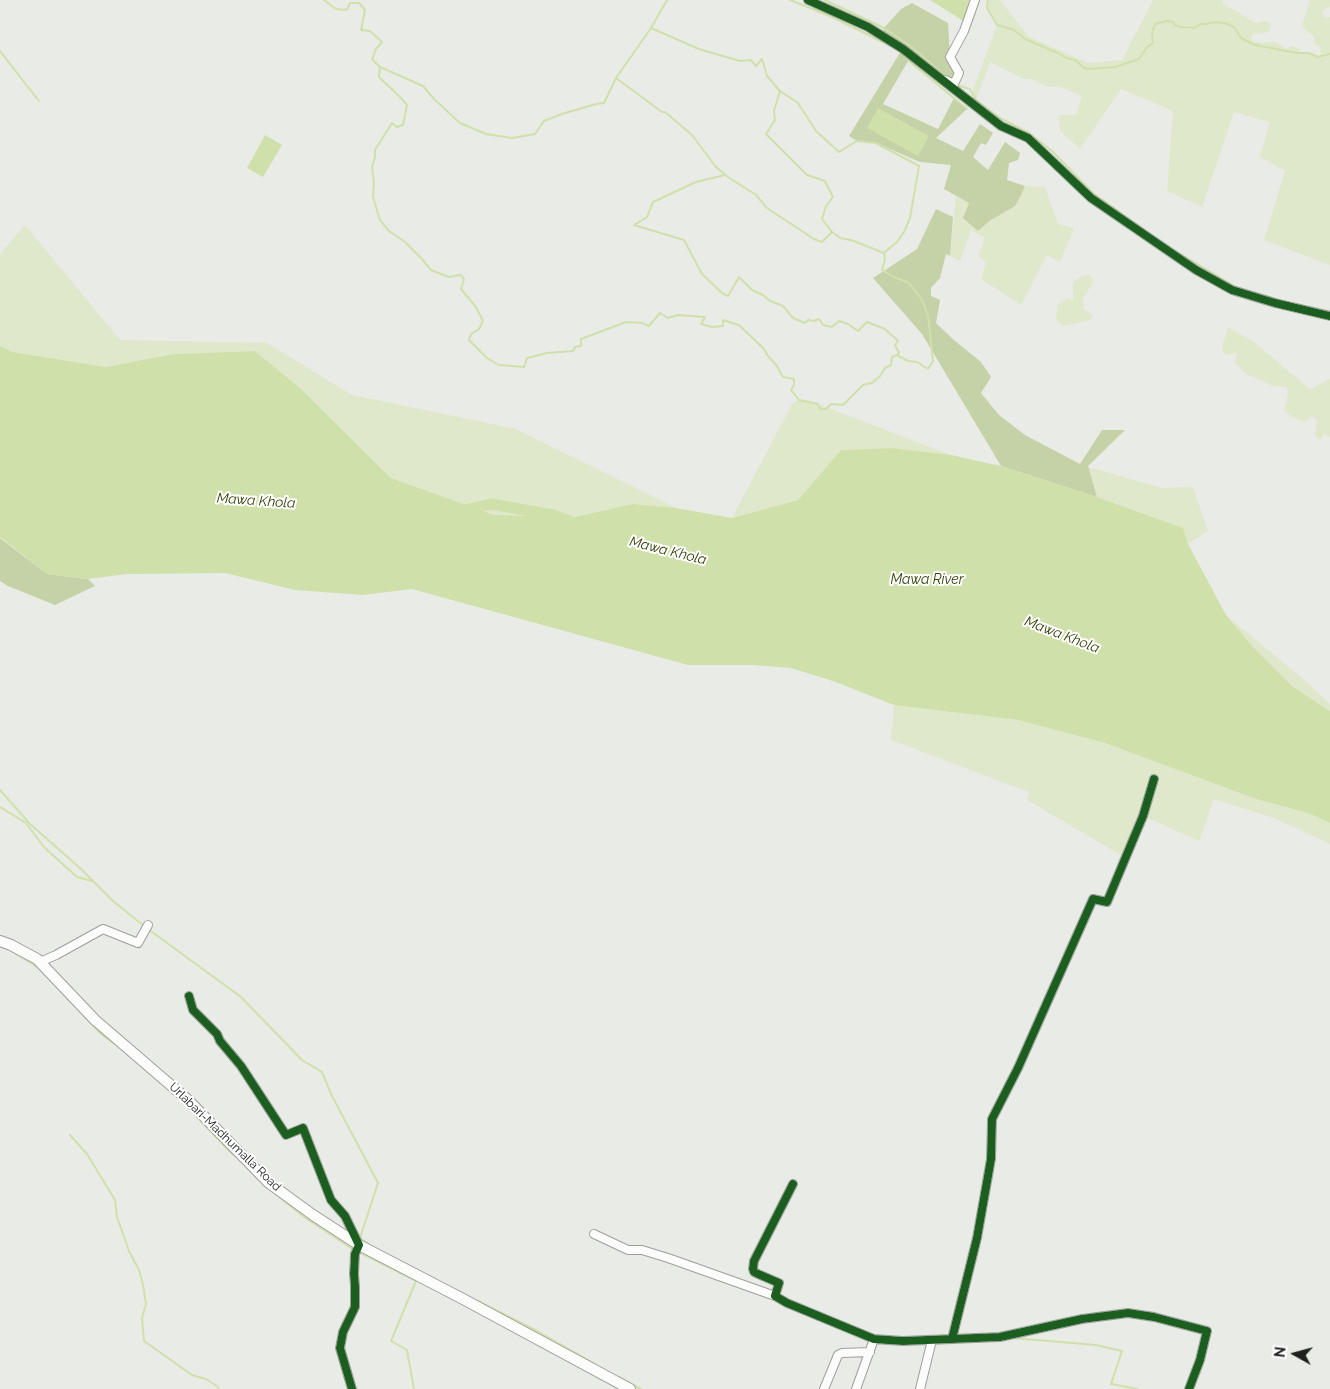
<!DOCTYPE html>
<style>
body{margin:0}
#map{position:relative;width:1330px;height:1389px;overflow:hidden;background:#e9ebe6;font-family:Raleway,sans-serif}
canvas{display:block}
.north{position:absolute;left:1270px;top:1329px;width:50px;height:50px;-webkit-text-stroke:4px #fff;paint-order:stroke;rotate:277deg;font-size:14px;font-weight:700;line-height:20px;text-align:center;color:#1f201d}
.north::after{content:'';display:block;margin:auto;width:18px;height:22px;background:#1f201d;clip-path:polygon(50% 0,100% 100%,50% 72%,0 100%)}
</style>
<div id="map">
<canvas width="1330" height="1389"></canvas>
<div class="north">N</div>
</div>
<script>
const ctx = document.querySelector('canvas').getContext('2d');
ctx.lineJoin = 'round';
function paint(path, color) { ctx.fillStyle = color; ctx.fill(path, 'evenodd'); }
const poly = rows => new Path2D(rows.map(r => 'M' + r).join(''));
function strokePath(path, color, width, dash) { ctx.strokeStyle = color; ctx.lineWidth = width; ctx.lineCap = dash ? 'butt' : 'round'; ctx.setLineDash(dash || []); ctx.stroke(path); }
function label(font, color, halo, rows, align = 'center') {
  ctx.font = font + ' Raleway,sans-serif'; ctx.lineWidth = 4; ctx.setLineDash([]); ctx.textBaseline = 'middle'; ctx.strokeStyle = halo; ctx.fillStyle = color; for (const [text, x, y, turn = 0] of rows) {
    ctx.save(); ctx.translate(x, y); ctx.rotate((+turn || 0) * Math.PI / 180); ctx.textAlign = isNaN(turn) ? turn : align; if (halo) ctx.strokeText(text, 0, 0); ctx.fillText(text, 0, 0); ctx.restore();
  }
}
paint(poly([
 [988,0,1000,0,1029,37,1088,63,1122,60,1153,0,1223,0,1222,3,1256,23,1266,21,1271,24,1270,30,1265,33,1253,34,1251,40,1261,43,1276,42,1286,49,1291,46,1299,48,1300,53,1309,53,1321,57,1320,47,1314,44,1314,37,1302,26,1310,0,1330,0,1330,7,1327,8,1322,12,1324,17,1330,17,1330,265,1264,240,1285,171,1260,157,1270,122,1234,112,1202,207,1167,191,1173,111,1121,89,1080,149,1060,131,1059,115,1076,115,1082,96,1058,86,1047,87,1031,79,1024,79,990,62,976,100,969,101,997,25,987,8],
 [1025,186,1045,187,1058,224,1074,228,1060,262,1047,255,1021,305,981,279,986,262,978,256,985,238,971,230,960,261,950,256,956,196,969,203,978,231,991,220,1015,206],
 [25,225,120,340,267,343,352,395,516,429,676,508,632,504,575,517,494,515,391,478,300,388,255,351,174,354,106,367,13,352,0,346,0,254],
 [1090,274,1093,282,1083,299,1084,309,1093,316,1090,320,1063,326,1056,319,1058,304,1067,298,1073,301,1073,282,1082,276],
 [1228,327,1254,342,1310,389,1330,379,1330,437,1324,434,1320,440,1315,436,1317,421,1312,416,1305,422,1292,417,1284,411,1288,395,1287,387,1273,386,1246,374,1235,363,1237,353,1226,355,1221,350],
 [799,400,818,404,951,455,892,448,841,450,798,500,732,518,792,404],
 [1088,467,1163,488,1193,487,1208,531,1188,544,1183,528,1097,497],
 [1226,615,1308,683,1330,704,1330,711,1292,686,1252,646],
 [894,705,1018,720,1105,743,1256,799,1308,813,1330,823,1330,844,1274,818,1214,799,1199,841,1143,816,1126,858,1027,800,1029,792,891,740]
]), '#dfe8cb');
paint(poly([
 [912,3,948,23,950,57,959,73,954,84,911,56,883,104,938,129,954,98,967,109,936,138,963,151,980,124,993,133,986,145,981,143,973,157,988,170,1005,142,1020,153,1018,160,1009,163,1007,180,1025,186,1021,195,1015,206,991,220,978,231,963,218,969,203,944,189,951,165,920,162,876,143,857,141,849,136,901,51,882,36,884,28,901,9],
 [936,209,953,217,950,256,946,254,940,278,931,288,931,296,940,300,936,323,955,341,981,362,991,377,981,393,999,415,1025,435,1080,464,1102,430,1125,430,1088,466,1097,497,1001,466,922,334,873,278,917,249],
 [0,538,47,574,88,579,95,586,55,605,8,586,0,581]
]), '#c5d2a7');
paint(poly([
 [930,0,970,0,965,22],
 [878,108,929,136,918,156,867,128],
 [265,135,282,145,263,177,247,168],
 [0,346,13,352,106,367,174,354,255,351,300,388,391,478,494,515,575,517,632,504,676,508,732,518,798,500,841,450,892,448,951,455,1001,466,1097,497,1183,528,1188,544,1226,615,1252,646,1292,686,1330,711,1330,823,1308,813,1256,799,1105,743,1018,720,894,705,836,682,791,668,753,665,688,665,412,589,363,595,295,590,225,573,127,574,88,579,47,574,0,537]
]), '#d0e0aa');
strokePath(poly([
 [324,0,336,9,347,10,350,3,359,3,365,10,361,30,370,31,382,42,376,49,372,59,380,67,379,77,400,97,407,105,403,125,397,127,392,123,375,150,375,157,372,167,374,183,373,197,380,220,389,231,405,242,421,258,431,270,449,277,461,275,464,279,461,289,476,307,483,321,479,329,471,334,469,340,487,358,499,365,524,367,527,358,547,353,573,351,575,347,581,346,581,339,626,322,642,323,649,326,660,313,668,318,678,315,705,317,701,324,712,327,723,326,723,320,739,325,764,349,768,356,777,366,783,377,794,379,794,385,791,390,799,400,818,404,820,409,826,409,831,404,843,405,863,385,872,383,880,376,885,368,891,365,892,357,897,355,908,361,917,362,928,369,933,361,928,316,922,300,909,283,894,277,882,270,885,259,884,253,851,240,840,238,832,232,822,219,826,206,833,197,825,181,807,175,766,134,775,120,774,111,780,91,767,76,762,59,756,66,751,60,740,61,699,49,651,28,667,0],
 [790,0,830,16,901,51,909,61,967,109],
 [825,0,884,28,912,47,947,78],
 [988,0,987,8,997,25,1014,30,1025,39,1058,53,1066,58,1075,60,1084,68,1089,69,1115,67,1139,59,1147,47,1153,43,1152,33,1155,24,1166,21,1173,22,1175,25,1180,27,1194,28,1201,24,1206,24,1215,22,1225,23,1234,27,1241,38,1255,45,1297,53,1309,53,1318,57,1330,54],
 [651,28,616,78,662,112,665,112,692,135,716,167,728,177,756,195,767,208,814,239,822,242,832,232],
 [0,51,39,101],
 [380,67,423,86,435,100,460,123,486,134,512,138,535,134,544,121,562,114,596,104,604,103,616,78],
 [956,85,970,89,976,100,1000,118,1029,133,1052,151,1093,193,1153,236],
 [780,91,798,103,816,131,839,152,857,141,876,143,919,166,910,218,904,232,897,242,885,252],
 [725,175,696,182,653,202,647,217,634,225,684,240,702,274,722,293,728,296,739,277,752,290,763,295,770,301,783,306,793,318,805,323,808,320,814,321,819,319,823,325,832,327,839,321,848,324,858,331,867,322,885,329,898,341,895,345,899,353,897,355],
 [1167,246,1236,287,1286,302],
 [0,790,30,824,81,869,113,901,144,926],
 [0,807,26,823,44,847,77,877,92,881],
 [148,929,241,997,302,1060,322,1072,331,1094,378,1183,360,1238,370,1245],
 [13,952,39,968],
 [82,1013,101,1034,119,1047],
 [190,1109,229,1151,237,1157],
 [70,1135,87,1154,115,1200,117,1217,129,1251,139,1270,143,1285,146,1304,142,1318,144,1341,192,1375,206,1379,217,1386,219,1389],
 [271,1190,304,1217,354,1250],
 [359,1252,416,1281,391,1341,407,1350,414,1389],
 [478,1301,539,1332,595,1364],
 [1013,1338,1096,1345,1122,1351,1111,1384,1138,1389],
 [619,1377,641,1389]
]), '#d0e0aa', 2);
strokePath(poly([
 [460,511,491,504,553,515,569,521]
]), '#d0e0aa', 11);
const minor = poly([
 [808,0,868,27,903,49,1001,126,1028,138,1091,198,1196,270,1232,290,1275,303,1330,316],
 [945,80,954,84,959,73,950,57,964,31,975,0],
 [40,962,56,955,103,929,138,943,148,925],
 [189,996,193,1010,217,1034,220,1041,241,1066,286,1135,303,1128,331,1200,345,1216,359,1245,355,1254,354,1274,355,1286,355,1307,343,1332,340,1348,352,1389],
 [793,1184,754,1261,753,1269,754,1272,758,1274,779,1283,775,1296,787,1303,874,1339,903,1341,1000,1337,1082,1319,1128,1313,1154,1317,1207,1331,1200,1360,1189,1389],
 [594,1234,628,1250,642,1250,668,1258,775,1296],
 [952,1339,977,1238,991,1159,992,1119,1018,1068,1093,899,1107,902,1143,816,1154,779],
 [824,1389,838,1355,842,1353,870,1352],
 [856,1389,874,1339],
 [920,1389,932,1340]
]);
const major = poly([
 [0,941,11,945,37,959,95,1020,188,1100,269,1183,313,1215,359,1245,463,1299,630,1389]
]);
strokePath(minor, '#9e9f9b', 10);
strokePath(major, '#9e9f9b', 12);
strokePath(minor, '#fcfcfb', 8);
strokePath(major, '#fcfcfb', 10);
strokePath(poly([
 [808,0,868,27,903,49,1001,126,1028,138,1091,198,1196,270,1232,290,1275,303,1330,316],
 [189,996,193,1010,217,1034,220,1041,241,1066,286,1135,303,1128,331,1200,345,1216,359,1245,355,1254,354,1274,355,1286,355,1307,343,1332,340,1348,352,1389],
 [793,1184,754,1261,753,1269,754,1272,758,1274,779,1283,775,1296,787,1303,874,1339,903,1341,1000,1337,1082,1319,1128,1313,1154,1317,1207,1331,1200,1360,1189,1389],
 [952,1339,977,1238,991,1159,992,1119,1018,1068,1093,899,1107,902,1143,816,1154,779]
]), '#1b5e20', 8);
label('12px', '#1f201d', '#fff', [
 ["Urlabari-Madhumalla Road",225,1137,44]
]);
label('italic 14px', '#344109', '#fff', [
 ["Mawa Khola",256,501,4],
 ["Mawa Khola",668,551,14],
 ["Mawa River",927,580],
 ["Mawa Khola",1062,635,21]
]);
</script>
